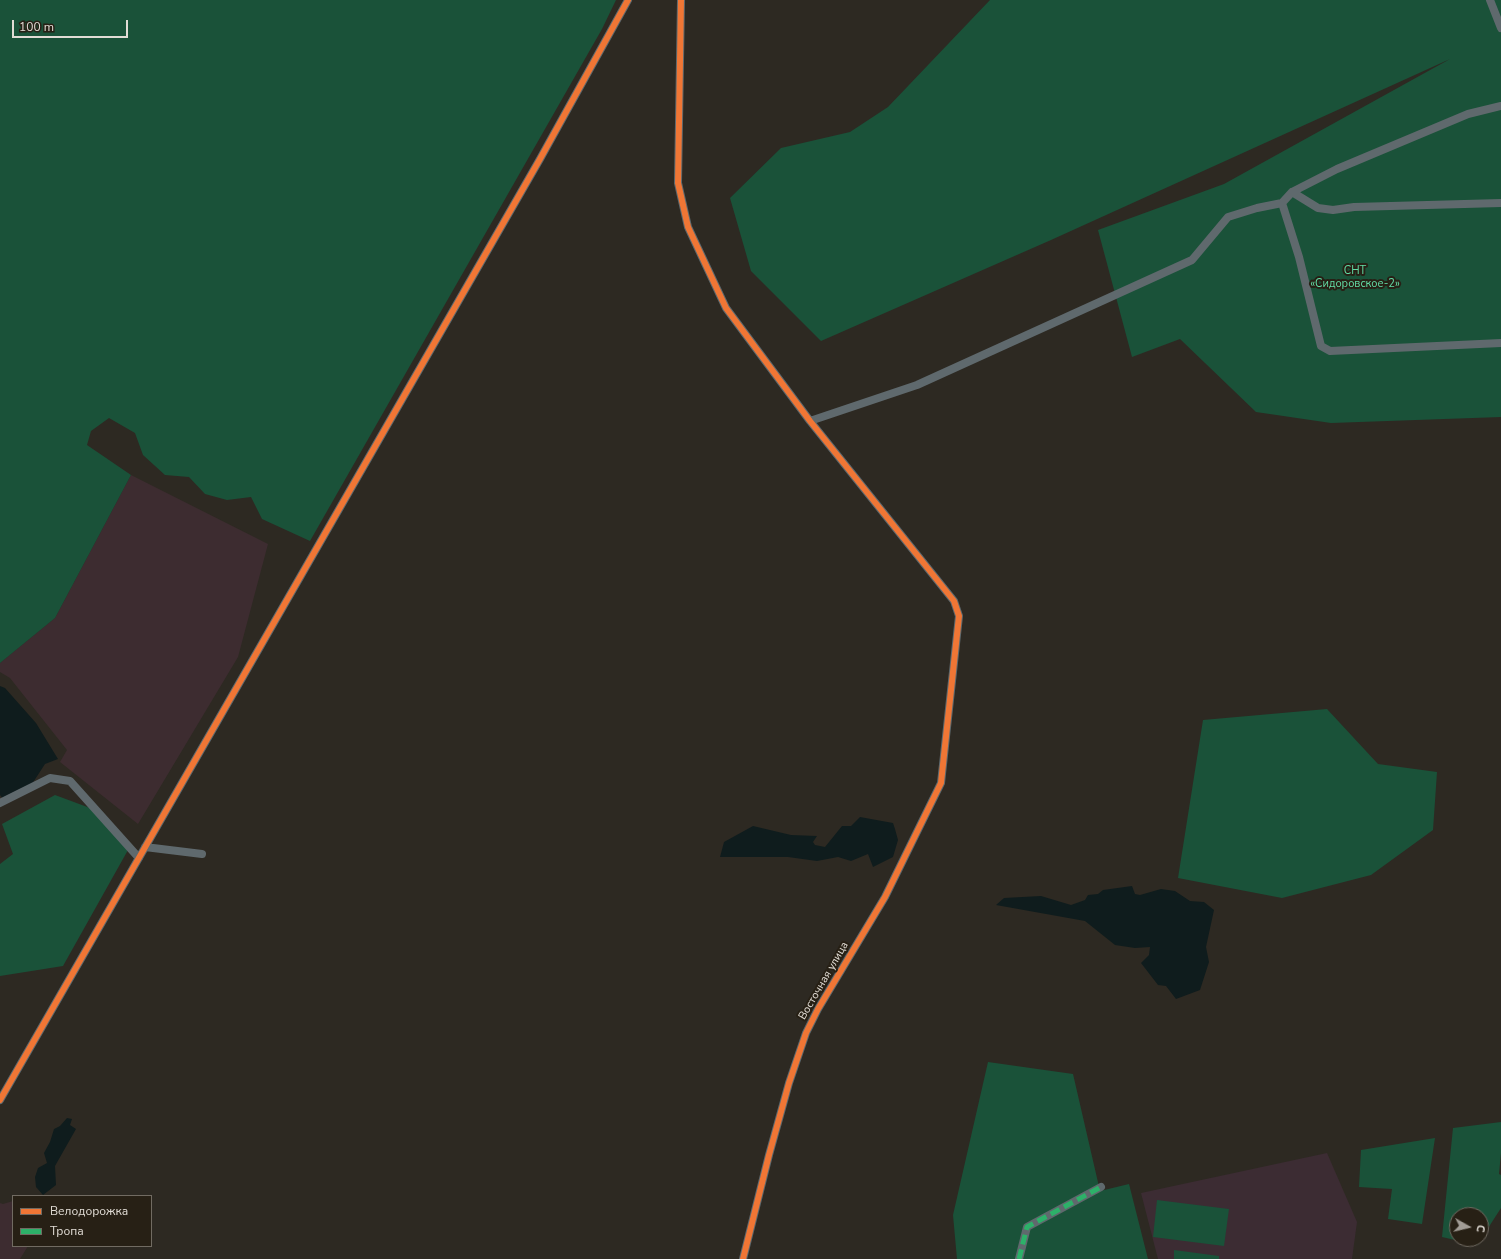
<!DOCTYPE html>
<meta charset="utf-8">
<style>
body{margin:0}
#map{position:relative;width:1501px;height:1259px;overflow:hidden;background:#2d2922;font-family:"Nunito Sans",sans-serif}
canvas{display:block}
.legend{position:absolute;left:12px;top:1195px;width:140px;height:52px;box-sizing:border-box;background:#272015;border:1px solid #716b62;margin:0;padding:5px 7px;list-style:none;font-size:12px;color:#e1dcd5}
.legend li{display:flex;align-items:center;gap:8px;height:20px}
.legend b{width:20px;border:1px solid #716b62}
.north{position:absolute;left:1449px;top:1207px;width:40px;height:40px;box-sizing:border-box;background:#272015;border:1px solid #716b62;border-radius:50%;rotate:98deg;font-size:11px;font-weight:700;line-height:16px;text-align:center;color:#e1dcd5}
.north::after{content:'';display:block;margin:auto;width:14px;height:18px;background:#a29d96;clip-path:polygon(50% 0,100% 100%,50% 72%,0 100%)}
.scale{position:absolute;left:12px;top:20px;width:116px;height:18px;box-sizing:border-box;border:2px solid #e1dcd5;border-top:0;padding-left:5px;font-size:12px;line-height:14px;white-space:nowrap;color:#e1dcd5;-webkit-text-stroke:3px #272015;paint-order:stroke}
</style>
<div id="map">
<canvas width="1501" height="1259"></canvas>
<ul class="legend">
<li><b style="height:5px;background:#f07635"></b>Велодорожка</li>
<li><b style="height:5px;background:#2db169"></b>Тропа</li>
</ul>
<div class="north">С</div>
<div class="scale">100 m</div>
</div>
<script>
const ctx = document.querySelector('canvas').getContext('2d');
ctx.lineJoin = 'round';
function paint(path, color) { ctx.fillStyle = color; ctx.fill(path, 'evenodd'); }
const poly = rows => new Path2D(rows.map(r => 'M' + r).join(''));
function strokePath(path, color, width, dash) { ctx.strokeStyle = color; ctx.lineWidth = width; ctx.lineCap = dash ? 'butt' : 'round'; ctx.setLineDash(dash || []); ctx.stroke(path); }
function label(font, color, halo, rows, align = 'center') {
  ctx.font = font + ' "Nunito Sans",sans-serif'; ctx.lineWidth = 4; ctx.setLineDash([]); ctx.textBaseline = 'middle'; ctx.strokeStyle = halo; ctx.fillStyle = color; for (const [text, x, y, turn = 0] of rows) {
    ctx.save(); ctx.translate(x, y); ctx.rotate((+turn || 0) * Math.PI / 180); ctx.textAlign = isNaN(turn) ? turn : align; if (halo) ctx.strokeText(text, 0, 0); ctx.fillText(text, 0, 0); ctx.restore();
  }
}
paint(poly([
 [131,475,268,544,238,657,138,824,60,762,67,750,10,678,0,672,0,663,55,618],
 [13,1201,13,1246,28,1246,20,1259,0,1259,0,1203,3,1204]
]), '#3d2c30');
paint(poly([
 [1327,1153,1357,1222,1352,1259,1158,1259,1141,1193]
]), '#3c2c33');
paint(poly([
 [0,0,616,0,602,29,310,541,262,519,251,497,227,500,205,494,189,477,165,475,143,455,135,433,109,418,91,431,87,445,131,475,55,618,0,663],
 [990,0,1501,0,1501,417,1331,423,1256,412,1180,339,1132,357,1098,230,1224,184,1450,59,1051,240,821,341,751,271,730,198,781,148,850,132,888,107],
 [1327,709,1378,764,1437,772,1433,830,1371,875,1282,898,1178,878,1203,720],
 [55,795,90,808,128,850,63,966,0,976,0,864,13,854,2,824],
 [988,1062,1073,1074,1100,1191,1129,1184,1148,1259,957,1259,953,1215],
 [1501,1122,1501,1153,1499,1174,1501,1175,1501,1208,1481,1239,1481,1215,1457,1215,1457,1239,1481,1239,1477,1245,1442,1237,1453,1128],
 [1435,1138,1422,1224,1388,1219,1392,1189,1359,1187,1361,1150],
 [1157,1200,1229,1209,1224,1246,1153,1237],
 [1174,1250,1219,1256,1219,1259,1174,1259]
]), '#1a5239');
paint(poly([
 [0,686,5,688,36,723,58,759,45,764,32,784,3,799,0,795],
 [860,817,893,823,895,829,898,840,893,857,873,867,868,854,851,861,838,857,817,861,788,857,720,857,724,842,753,826,791,835,817,836,813,842,815,845,825,847,842,826,851,826],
 [1132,886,1135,894,1140,895,1161,889,1175,891,1190,901,1204,902,1214,910,1206,947,1209,962,1200,990,1176,999,1166,986,1158,985,1141,963,1149,955,1150,947,1135,948,1115,945,1085,921,996,905,1004,898,1041,896,1071,905,1085,900,1088,895,1098,894,1103,890],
 [67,1118,72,1119,70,1125,76,1129,55,1166,56,1185,43,1195,36,1187,35,1177,38,1168,47,1163,44,1153,50,1142,54,1129,60,1126]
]), '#0f1c1d');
strokePath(poly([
 [681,0,678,183,688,227,726,308,810,421,954,601,959,616,941,783,885,897,818,1009,806,1033,789,1083,769,1155,743,1259],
 [1490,0,1501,28],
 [1292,192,1318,208,1333,210,1354,207,1501,203],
 [1282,203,1299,257,1321,346,1330,351,1501,343],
 [810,421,917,385,1192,260,1228,217,1257,208,1282,203,1292,192,1337,169,1468,114,1501,106],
 [0,803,50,778,70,781,139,858],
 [145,847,202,854],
 [0,1100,540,159,628,0],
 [1019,1259,1027,1227,1101,1187]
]), '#5f696d', 8);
strokePath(poly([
 [1019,1259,1027,1227,1101,1187]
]), '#2db169', 5, [10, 5]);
strokePath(poly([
 [681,0,678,183,688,227,726,308,810,421,954,601,959,616,941,783,885,897,818,1009,806,1033,789,1083,769,1155,743,1259],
 [0,1100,540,159,628,0]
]), '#f07635', 6);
label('11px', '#62dda6', '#272015', [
 ["СНТ",1355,271],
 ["«Сидоровское-2»",1355,284]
]);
label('11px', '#e1dcd5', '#272015', [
 ["Восточная улица",824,981,-60]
]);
</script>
